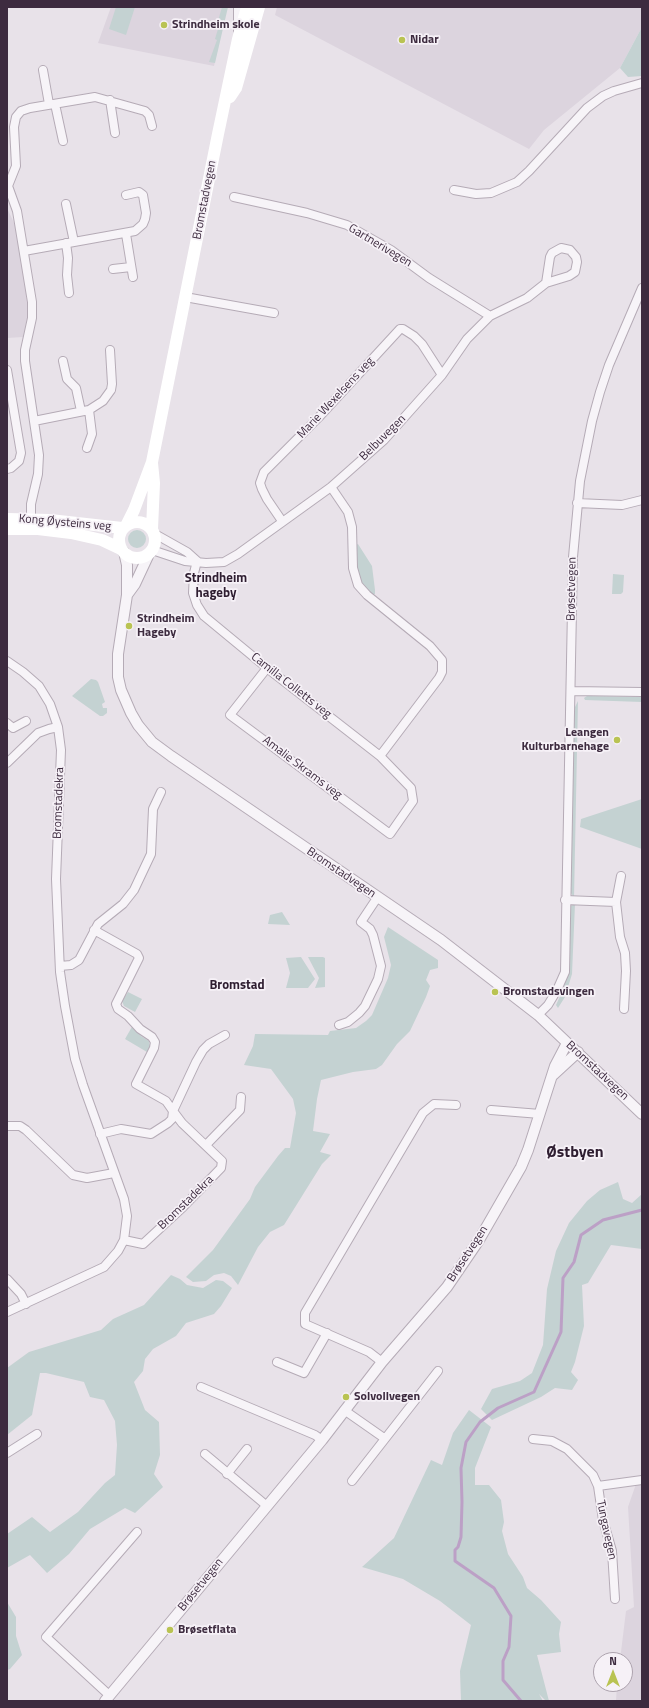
<!DOCTYPE html>
<meta charset="utf-8">
<style>
body{margin:0}
#map{position:relative;width:649px;height:1708px;overflow:hidden;background:#e8e2e9;font-family:"Titillium Web",sans-serif}
canvas{display:block}
.frame{position:absolute;inset:0;border:8px solid #3d2b3f;pointer-events:none}
.north{position:absolute;left:593px;top:1652px;width:40px;height:40px;box-sizing:border-box;background:#f6f1f7;border:1px solid #aca2ad;border-radius:50%;rotate:0deg;font-size:11px;font-weight:700;line-height:16px;text-align:center;color:#3d2b3f}
.north::after{content:'';display:block;margin:auto;width:14px;height:18px;background:#b9c352;clip-path:polygon(50% 0,100% 100%,50% 72%,0 100%)}
</style>
<div id="map">
<canvas width="649" height="1708"></canvas>
<div class="frame"></div>
<div class="north">N</div>
</div>
<script>
const ctx = document.querySelector('canvas').getContext('2d');
ctx.lineJoin = 'round';
function paint(path, color) { ctx.fillStyle = color; ctx.fill(path, 'evenodd'); }
const poly = rows => new Path2D(rows.map(r => 'M' + r).join(''));
function strokePath(path, color, width, dash) { ctx.strokeStyle = color; ctx.lineWidth = width; ctx.lineCap = dash ? 'butt' : 'round'; ctx.setLineDash(dash || []); ctx.stroke(path); }
function label(font, color, halo, rows, align = 'center') {
  ctx.font = font + ' "Titillium Web",sans-serif'; ctx.lineWidth = 3.5; ctx.setLineDash([]); ctx.textBaseline = 'middle'; ctx.strokeStyle = halo; ctx.fillStyle = color; for (const [text, x, y, turn = 0] of rows) {
    ctx.save(); ctx.translate(x, y); ctx.rotate((+turn || 0) * Math.PI / 180); ctx.textAlign = isNaN(turn) ? turn : align; if (halo) ctx.strokeText(text, 0, 0); ctx.fillText(text, 0, 0); ctx.restore();
  }
}
paint(poly([
 [111,7,227,7,214,66,98,43],
 [277,7,642,7,642,27,620,68,544,130,529,149,275,15],
 [7,208,15,225,26,290,28,314,23,337,7,338],
 [642,1480,642,1701,616,1701,617,1684,625,1684,625,1660,620,1660,626,1611,634,1607,628,1507,636,1484]
]), '#dcd4de');
paint(poly([
 [116,7,135,7,126,35,109,29],
 [222,7,228,7,215,63,209,62,217,40,215,39,218,29,216,28],
 [642,27,642,76,628,77,620,68],
 '128 539a9 9 0 1 1 18 0a9 9 0 1 1-18 0Z',
 [358,544,372,566,375,590,375,594,373,595,361,584,357,572,356,545],
 [613,574,624,575,623,592,621,594,612,594],
 [91,679,96,680,98,682,105,702,102,704,103,708,107,708,107,713,103,716,100,716,72,696],
 [587,696,642,697,642,702,585,700,584,698],
 [578,701,574,898,571,893,574,709],
 [642,799,642,849,580,827,581,819],
 [575,904,572,974,565,997,558,1008,556,1005,562,992,569,970,570,912,571,906],
 [282,912,290,925,268,924,270,915],
 [388,927,438,960,438,968,430,970,426,980,430,986,426,997,410,1031,397,1044,382,1065,376,1069,353,1072,321,1080,317,1099,313,1131,330,1134,320,1152,331,1155,322,1164,284,1225,270,1232,258,1247,238,1285,231,1276,224,1273,214,1275,206,1281,193,1282,186,1277,213,1250,250,1199,255,1187,278,1156,285,1148,290,1148,296,1113,293,1099,271,1069,244,1065,253,1046,255,1034,328,1035,330,1031,356,1028,366,1021,372,1015,388,978,391,965,384,937],
 [301,957,315,979,308,988,286,988,290,973,286,958],
 [308,957,323,957,325,958,325,987,315,988,319,978],
 [128,992,142,999,135,1012,124,1006,122,1001],
 [133,1025,141,1036,149,1041,150,1046,147,1052,125,1039],
 [618,1182,623,1199,632,1203,642,1194,642,1249,611,1245,588,1283,582,1285,584,1326,575,1362,571,1372,578,1380,572,1390,555,1388,541,1397,492,1420,481,1409,492,1389,520,1381,532,1373,543,1345,547,1289,556,1251,569,1223,587,1201,600,1190],
 [171,1275,180,1279,187,1285,203,1288,216,1280,223,1281,232,1288,221,1306,214,1314,186,1323,176,1336,153,1349,145,1359,143,1371,134,1382,145,1410,159,1422,160,1455,154,1474,163,1487,135,1513,125,1508,90,1529,69,1554,47,1573,30,1555,7,1568,7,1534,32,1517,50,1532,78,1512,105,1483,115,1475,117,1445,115,1421,104,1400,90,1397,84,1382,46,1373,40,1373,32,1415,7,1435,7,1368,29,1352,101,1330,113,1319,144,1305],
 [469,1410,491,1427,475,1468,475,1485,489,1485,501,1500,504,1522,502,1531,508,1554,523,1577,527,1588,541,1600,561,1622,559,1634,561,1652,537,1655,549,1701,546,1701,539,1694,543,1701,461,1701,460,1671,471,1625,440,1601,403,1579,362,1567,394,1538,431,1460,442,1465,453,1433],
 [7,1602,16,1617,16,1636,22,1655,10,1669,7,1670]
]), '#c4d2d2');
strokePath(poly([
 [521,1701,503,1680,503,1661,509,1647,511,1616,494,1588,455,1561,455,1550,458,1547,461,1537,462,1502,461,1468,466,1442,480,1422,498,1408,534,1392,561,1332,563,1278,574,1262,581,1235,603,1220,642,1210]
]), '#bca0c6', 3);
const minor = poly([
 [238,30,238,7],
 [43,70,49,104],
 [110,100,115,133],
 [55,104,63,141],
 [454,190,476,194,491,193,517,182,529,171,587,108,603,96,614,91,642,83],
 [234,197,307,213,347,225,391,250,429,278,490,316],
 [66,204,74,242],
 [126,234,133,277],
 [66,243,68,258,67,275,69,293],
 [24,251,135,231,143,224,145,219,146,213,143,195,139,192,126,195],
 [113,269,131,267],
 [185,297,274,313],
 [63,361,67,379,76,388,81,411],
 [7,370,21,453,19,461,11,468,7,469],
 [34,421,89,410,103,401,111,390,112,384,110,350],
 [87,448,92,434,89,410],
 [331,487,348,512,352,527,353,568,358,585,367,595,430,646,442,660,442,672,439,678,380,756],
 [577,503,622,505,642,500],
 [31,519,31,504,38,474,39,455,25,361,25,350,32,318,32,302,17,211,8,186,16,166,14,127,16,117,21,111,30,108,95,97,145,111,149,115,152,126],
 [282,521,267,499,262,489,260,483,264,472,319,417,400,329,403,329,414,336,422,344,442,375],
 [155,534,187,552,197,561],
 [152,550,185,561,206,563,224,562,238,554,331,487,384,440,442,375,467,339,490,316,527,298,546,283,569,276,575,272,577,262,576,257,570,250,561,248,552,253,550,257,546,283],
 [197,561,194,573,193,593,197,605,204,616,267,668,380,756,411,788,413,801,390,834,230,715,267,668],
 [7,661,23,672,39,686,50,704,58,727,61,750,56,879,60,972,65,1006,75,1059,83,1085,124,1199,127,1216,124,1240,118,1251,104,1267,7,1312],
 [571,691,642,692],
 [7,723,13,728,26,721],
 [7,763,38,733,49,729,58,727],
 [565,900,616,902,620,937,625,953,626,971,624,1009],
 [616,902,621,876],
 [94,930,137,954,139,958,116,1004,118,1009,128,1016,140,1029,152,1037,155,1042,154,1048,136,1084,166,1101,173,1111,196,1062,203,1050,209,1044,225,1035],
 [60,966,71,965,79,960,98,924,123,904,134,890,151,854,153,809,161,792],
 [538,1015,548,1005,557,990,565,972,573,557,580,481,592,421,600,392,609,365,642,288],
 [339,1025,348,1022,359,1013,365,1006,378,979,381,966,373,935,370,929,361,922,377,898],
 [491,1110,540,1114],
 [7,1126,20,1126,26,1130,73,1175,87,1178,114,1173],
 [100,1134,121,1129,151,1134,168,1123,172,1119,173,1111],
 [206,1145,240,1110,241,1097],
 [124,1240,143,1244,183,1207,221,1168,222,1161,182,1123,173,1111],
 [7,1279,21,1294,26,1304],
 [277,1362,304,1373,327,1333],
 [382,1362,369,1352,305,1324,305,1313,423,1113,434,1104,456,1105],
 [201,1387,315,1435,322,1440],
 [344,1410,384,1438],
 [533,1439,552,1441,567,1449,593,1475,598,1486,642,1480],
 [7,1453,37,1434],
 [205,1454,267,1506],
 [227,1474,247,1449],
 [352,1481,438,1371],
 [598,1486,603,1520,612,1551,615,1599],
 [109,1695,46,1637,137,1532]
]);
const tertiary = poly([
 [124,552,127,565,127,595,118,654,118,677,121,690,131,713,138,725,152,742,171,756,441,940,538,1015,642,1114],
 [127,595,135,584,149,554],
 [553,1075,578,1052],
 [105,1701,322,1440,382,1362,447,1287,479,1240,521,1167,528,1150,555,1066,567,1043]
]);
strokePath(minor, '#b5abb6', 10);
strokePath(tertiary, '#b5abb6', 12);
strokePath(minor, '#f7f4f8', 8);
strokePath(tertiary, '#f7f4f8', 10);
strokePath(poly([
 [230,97,236,88,259,7],
 [152,463,154,483,152,529],
 [7,519,50,520,122,528],
 '119 540a18 18 0 1 1 36 0a18 18 0 1 1-36 0Z',
 [127,524,134,510,152,462,218,134,238,39,247,7],
 [7,529,38,529,71,533,102,540,121,549]
]), '#fff', 12);
for (const [x, y, r, color] of [
 [164,25,4,"#b9c352"],
 [402,40,4,"#b9c352"],
 [129,626,4,"#b9c352"],
 [617,740,4,"#b9c352"],
 [495,992,4,"#b9c352"],
 [346,1397,4,"#b9c352"],
 [170,1630,4,"#b9c352"]
]) { const dot = new Path2D(); dot.arc(x, y, r, 0, 2 * Math.PI); ctx.fillStyle = color; ctx.fill(dot); strokePath(dot, '#f6f1f7', 1.5); }
label('bold 12px', '#3d2b3f', '#f6f1f7', [
 ["Strindheim skole",172,25],
 ["Nidar",410,40],
 ["Strindheim",137,619],
 ["Hageby",137,633],
 ["Leangen",609,733,"right"],
 ["Kulturbarnehage",609,747,"right"],
 ["Bromstadsvingen",503,992],
 ["Solvollvegen",354,1397],
 ["Brøsetflata",178,1630]
], 'left');
label('12px', '#3d2b3f', '#f6f1f7', [
 ["Bromstadvegen",205,200,-79],
 ["Gartnerivegen",380,246,31],
 ["Marie Wexelsens veg",336,398,-47],
 ["Belbuvegen",383,438,-45],
 ["Kong Øysteins veg",65,523,5],
 ["Brøsetvegen",572,589,-89],
 ["Camilla Colletts veg",291,686,38],
 ["Amalie Skrams veg",302,768,37],
 ["Bromstadekra",59,803,-88],
 ["Bromstadvegen",341,873,34],
 ["Bromstadvegen",597,1071,43],
 ["Bromstadekra",186,1203,-44],
 ["Brøsetvegen",468,1254,-57],
 ["Tungavegen",606,1530,78],
 ["Brøsetvegen",201,1585,-51]
]);
label('bold 13px', '#2e1d30', '#f6f1f7', [
 ["Strindheim",216,579],
 ["hageby",216,594],
 ["Bromstad",237,986]
]);
label('bold 16px', '#2e1d30', '#f6f1f7', [
 ["Østbyen",575,1153]
]);
</script>
